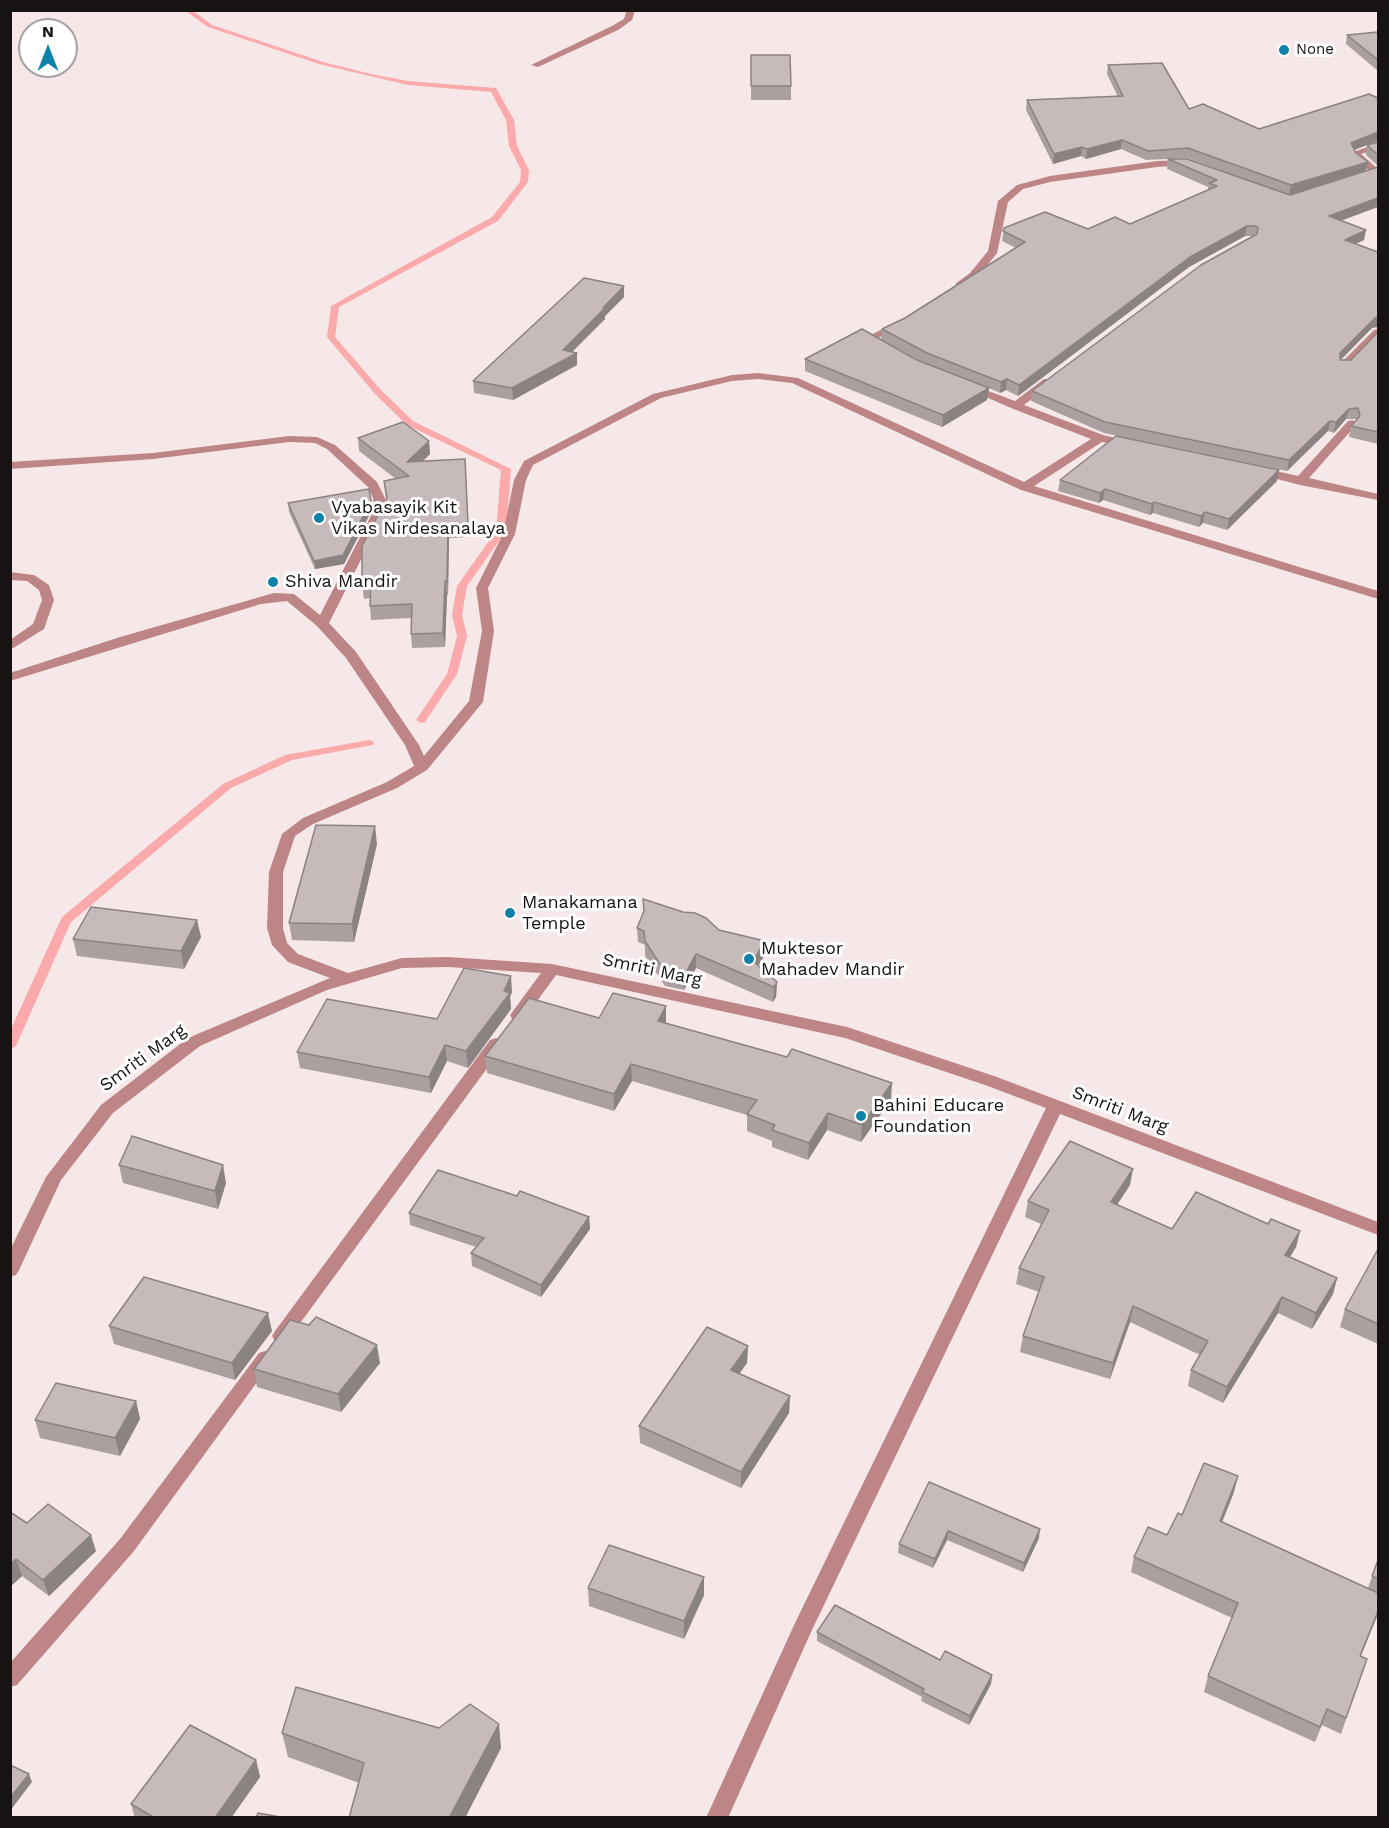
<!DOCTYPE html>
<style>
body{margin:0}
#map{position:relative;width:1389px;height:1828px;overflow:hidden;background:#f6e8e8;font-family:"Work Sans",sans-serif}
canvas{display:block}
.frame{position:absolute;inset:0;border:12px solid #181313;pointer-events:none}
.north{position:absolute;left:18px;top:18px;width:60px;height:60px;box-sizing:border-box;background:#fff;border:2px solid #a3a1a1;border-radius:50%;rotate:0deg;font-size:16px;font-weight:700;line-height:24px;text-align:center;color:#181313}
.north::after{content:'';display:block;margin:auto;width:21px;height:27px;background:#0e82a9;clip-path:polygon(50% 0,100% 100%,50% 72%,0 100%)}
</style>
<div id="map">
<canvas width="1389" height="1828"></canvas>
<div class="frame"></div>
<div class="north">N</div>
</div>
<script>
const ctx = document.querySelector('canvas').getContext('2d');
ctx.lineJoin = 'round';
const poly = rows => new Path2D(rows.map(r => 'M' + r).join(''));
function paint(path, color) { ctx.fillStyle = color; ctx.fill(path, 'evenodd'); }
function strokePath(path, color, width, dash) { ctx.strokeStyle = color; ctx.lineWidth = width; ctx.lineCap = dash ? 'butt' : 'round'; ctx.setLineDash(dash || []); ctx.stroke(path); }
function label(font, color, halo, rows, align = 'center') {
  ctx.font = font + ' "Work Sans",sans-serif'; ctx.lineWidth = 6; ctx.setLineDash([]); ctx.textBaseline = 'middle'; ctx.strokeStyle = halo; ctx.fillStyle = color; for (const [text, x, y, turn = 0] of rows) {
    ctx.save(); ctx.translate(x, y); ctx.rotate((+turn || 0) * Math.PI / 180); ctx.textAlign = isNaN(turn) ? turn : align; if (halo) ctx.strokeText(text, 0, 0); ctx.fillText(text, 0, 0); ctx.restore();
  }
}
paint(poly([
 [184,10,192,10,212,25,323,62,371,74,408,81,496,88,514,120,517,146,529,170,528,182,498,221,339,307,335,337,381,390,413,421,511,469,506,531,467,586,462,615,467,636,457,674,425,722,421,723,416,720,447,674,457,636,452,615,457,586,496,531,501,470,407,425,375,394,327,337,331,306,492,217,520,182,521,170,509,146,506,120,491,92,408,85,319,64,208,27,184,10],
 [369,740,373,741,374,743,373,745,292,760,231,788,71,922,16,1046,10,1050,10,1031,62,917,223,784,285,755,369,740]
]), '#fbaaac');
paint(poly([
 [627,10,635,10,632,20,618,30,538,67,531,65,612,26,624,19,627,10],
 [1378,143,1378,149,1361,154,1378,169,1378,176,1355,161,1351,153,1378,143],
 [1186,160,1189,161,1189,165,1157,167,1050,182,1023,189,1008,202,997,253,978,277,964,286,955,284,970,273,988,251,998,201,1017,185,1050,176,1157,161,1186,160],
 [900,320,904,321,904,325,872,341,864,341,863,339,900,320],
 [1378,329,1378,338,1347,369,1339,369,1339,365,1374,330,1378,329],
 [758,373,798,378,1024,482,1091,439,1011,408,965,388,971,385,975,386,1015,401,1044,379,1052,379,1052,383,1024,405,1103,435,1133,442,1135,444,1129,447,1102,442,1034,486,1378,591,1378,599,1021,490,792,383,758,379,732,381,661,398,533,465,526,480,515,534,488,588,494,631,483,702,427,770,397,788,313,824,295,836,283,872,283,928,287,943,298,954,348,973,402,958,448,957,552,964,847,1027,997,1077,1378,1222,1378,1235,1060,1114,811,1632,728,1818,706,1818,795,1623,1046,1108,985,1085,845,1038,556,975,524,1019,518,1020,512,1019,510,1015,541,973,448,967,402,968,327,990,200,1046,113,1113,61,1180,19,1270,16,1275,10,1277,10,1250,46,1177,101,1105,188,1038,330,978,288,962,272,945,267,928,269,872,282,834,303,818,387,782,414,766,405,745,346,658,317,626,287,601,261,604,10,681,10,673,120,637,274,593,294,594,320,615,374,510,373,498,368,487,327,449,315,443,289,442,153,459,10,469,10,462,153,453,289,436,317,437,335,445,377,482,385,498,386,510,329,623,356,652,419,745,424,756,469,701,482,631,476,588,503,534,514,480,524,461,653,394,732,375,758,373],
 [1352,420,1358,423,1356,425,1309,478,1378,494,1378,500,1300,485,1254,473,1252,471,1258,467,1298,476,1348,421,1352,420],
 [10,572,34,575,49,585,54,600,44,629,10,650,10,640,33,624,42,600,39,590,27,581,10,580,10,572],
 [496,1038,502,1040,504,1044,502,1048,287,1341,281,1343,275,1341,272,1336,275,1331,490,1040,496,1038],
 [265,1351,271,1353,274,1358,271,1363,134,1551,17,1685,10,1687,10,1663,120,1539,259,1353,265,1351]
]), '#be8586');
paint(poly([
 [1378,32,1378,71,1346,44,1347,35],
 [751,55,791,86,791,100,751,100],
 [1108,65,1189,109,1259,129,1378,98,1378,142,1377,141,1354,150,1366,171,1289,195,1187,158,1146,160,1121,149,1086,159,1081,156,1053,164,1026,110,1027,100,1118,97,1107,74],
 [1378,142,1378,166,1366,155,1367,145],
 [1168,159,1290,195,1341,221,1364,240,1355,244,1372,328,1341,360,1351,360,1378,332,1378,444,1349,437,1351,426,1356,420,1356,419,1346,419,1334,433,1328,431,1287,471,1104,433,1031,401,1032,391,1254,236,1245,236,1189,267,1018,396,1006,390,1000,393,989,388,987,400,942,427,805,371,805,359,917,360,924,363,881,339,882,329,905,318,1016,248,1002,241,1004,228,1088,229,1130,224,1208,190,1208,187,1167,169],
 [624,286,624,297,605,316,605,319,572,352,577,353,577,365,513,400,474,393,473,381],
 [358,438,429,441,430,454,423,461,465,459,469,537,449,538,448,595,447,595,445,647,412,648,411,634,411,618,371,620,370,606,370,598,364,599,362,585,386,499,384,481,396,479,359,451],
 [1060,480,1277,481,1227,530,1203,523,1199,527,1153,513,1150,515,1103,500,1099,503,1058,491],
 [370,490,372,510,344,564,315,569,289,512,288,503],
 [377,844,354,942,292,940,289,923],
 [637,928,719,930,765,941,764,956,758,966,777,982,776,997,773,1002,696,968,684,990,665,986,645,956,645,945,638,942],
 [201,937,184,969,77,956,73,939],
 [512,992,510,997,511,1009,468,1068,447,1061,431,1093,300,1068,297,1052,437,1019],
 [599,1018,666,1023,891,1100,861,1142,827,1130,808,1160,772,1147,772,1141,747,1131,747,1115,632,1081,614,1111,487,1073,485,1056],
 [119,1165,226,1183,218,1209,123,1183],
 [1130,1185,1117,1205,1172,1229,1268,1224,1300,1231,1296,1247,1290,1257,1337,1278,1333,1294,1312,1329,1278,1313,1223,1403,1188,1386,1191,1370,1200,1355,1130,1322,1110,1379,1020,1352,1023,1336,1039,1292,1016,1284,1019,1268,1041,1224,1025,1217,1028,1201],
 [517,1196,589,1217,590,1229,541,1297,472,1266,471,1253,476,1247,410,1225,409,1213],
 [1378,1250,1378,1344,1340,1327,1345,1309],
 [109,1326,272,1331,235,1380,114,1344],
 [748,1346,747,1363,739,1374,790,1396,789,1413,741,1488,640,1443,639,1426],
 [380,1363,341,1412,257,1387,254,1369],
 [136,1401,140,1419,120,1456,40,1438,35,1420],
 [929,1482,1039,1538,1023,1572,947,1540,933,1568,898,1553,899,1544],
 [1234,1492,1222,1522,1368,1588,1378,1560,1378,1614,1361,1656,1367,1659,1341,1734,1322,1725,1315,1742,1204,1692,1208,1676,1232,1618,1131,1572,1134,1557],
 [10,1512,27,1523,96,1551,49,1596,22,1576,10,1587],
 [704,1577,704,1595,684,1639,589,1606,588,1588],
 [817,1632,940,1660,992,1675,991,1684,969,1725,921,1701,922,1697,817,1641],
 [282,1733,501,1748,465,1818,349,1818,359,1783,288,1757],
 [256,1760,260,1777,231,1818,135,1818,131,1804]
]), '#aba0a0');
paint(poly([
 [1378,132,1377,141,1349,152,1351,143],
 [1122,140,1121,149,1086,159,1087,149],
 [1082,147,1081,156,1053,164,1054,154],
 [1368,162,1366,171,1289,195,1291,185],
 [1378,198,1378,207,1327,226,1329,216],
 [1247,226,1245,236,1189,267,1018,396,1019,385,1190,257],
 [1366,230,1364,240,1343,250,1345,240],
 [624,286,624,297,605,316,605,319,563,361,577,353,577,365,513,400,512,388,563,350],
 [1378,317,1378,327,1372,328,1337,363,1340,353,1375,318],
 [1007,379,1006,390,1000,393,1001,382],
 [989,388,987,400,942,427,943,415],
 [1349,409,1346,419,1334,433,1336,422],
 [1330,421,1328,431,1287,471,1289,460],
 [429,441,430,454,408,475,407,462],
 [1279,470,1277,481,1227,530,1229,519],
 [1105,489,1103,500,1099,503,1100,493],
 [371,501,372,510,344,564,315,569,314,561],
 [1154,502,1153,513,1150,515,1152,504],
 [1205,512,1203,523,1199,527,1201,516],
 [448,525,449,538,448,595,447,581],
 [445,581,447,595,445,647,443,633],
 [375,826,377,844,354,942,352,924],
 [197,920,201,937,184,969,181,951],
 [765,941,764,956,753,975,753,961],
 [696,954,696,968,684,990,684,976],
 [511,976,512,992,510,997,511,1009,468,1068,466,1051,504,991],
 [777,982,776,997,773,1002,774,987],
 [666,1006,666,1023,658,1021],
 [445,1045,447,1061,431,1093,429,1077],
 [631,1064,632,1081,614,1111,614,1094],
 [892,1083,891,1100,861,1142,862,1125],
 [828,1113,827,1130,808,1160,809,1143],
 [223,1165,226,1183,218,1209,215,1191],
 [1133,1169,1130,1185,1108,1218,1111,1202],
 [589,1217,590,1229,541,1297,541,1285],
 [1300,1231,1296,1247,1281,1272,1285,1255],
 [1337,1278,1333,1294,1312,1329,1316,1313],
 [1282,1297,1278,1313,1223,1403,1227,1387],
 [1133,1306,1130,1322,1110,1379,1113,1363],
 [268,1313,272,1331,235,1380,232,1363],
 [377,1345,380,1363,341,1412,338,1394],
 [748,1346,747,1363,730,1387,731,1370],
 [790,1396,789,1413,741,1488,741,1472],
 [136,1401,140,1419,120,1456,115,1438],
 [1238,1476,1234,1492,1216,1537,1220,1521],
 [1040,1529,1039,1538,1023,1572,1024,1563],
 [948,1531,947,1540,933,1568,935,1559],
 [91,1535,96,1551,49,1596,43,1580],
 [16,1559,22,1576,10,1587,10,1565],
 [704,1577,704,1595,684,1639,684,1621],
 [1378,1611,1378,1614,1354,1671],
 [992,1675,991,1684,969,1725,970,1716],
 [499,1724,501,1748,465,1818,449,1818],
 [256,1760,260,1777,231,1818,215,1818],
 [29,1774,32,1782,10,1811,10,1798]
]), '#8b8282');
const building = poly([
 [1378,32,1378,60,1347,35,1378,32],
 [751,55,790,55,791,86,751,86,751,55],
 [1162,63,1189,109,1203,104,1259,129,1369,94,1378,98,1378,132,1351,143,1356,153,1368,162,1291,185,1188,148,1148,151,1122,140,1087,149,1082,147,1054,154,1027,100,1123,96,1108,65,1162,63],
 [1378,142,1378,155,1367,145,1378,142],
 [1168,159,1187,159,1290,195,1378,167,1378,198,1329,216,1366,230,1345,240,1378,252,1378,317,1375,318,1340,353,1340,360,1351,360,1378,332,1378,432,1351,426,1360,416,1358,408,1349,409,1336,422,1330,421,1289,460,1105,422,1032,391,1201,265,1257,234,1258,228,1256,226,1247,226,1190,257,1019,385,1007,379,1001,382,927,353,882,329,905,318,1025,242,1003,231,1004,228,1045,212,1088,229,1115,217,1130,224,1217,186,1209,183,1217,180,1168,159],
 [584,278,624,286,603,308,605,308,563,350,577,353,512,388,473,381,584,278],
 [862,329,917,360,989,388,943,415,805,359,862,329],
 [403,422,429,441,407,462,465,459,468,524,448,525,447,581,445,581,443,633,411,634,412,604,370,606,371,584,362,585,362,546,387,498,384,481,409,476,358,438,403,422],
 [1116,436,1279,470,1229,519,1205,512,1201,516,1154,502,1152,504,1105,489,1100,493,1060,480,1116,436],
 [369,489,371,501,343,555,314,561,288,503,369,489],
 [316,825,375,826,352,924,289,923,316,825],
 [643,899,683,912,695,913,706,918,719,930,765,941,753,961,777,982,774,987,696,954,684,976,665,972,645,941,644,931,637,928,644,911,643,899],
 [91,907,197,920,181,951,73,939,91,907],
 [464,968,511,976,504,991,510,993,466,1051,445,1045,429,1077,297,1052,327,999,437,1019,464,968],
 [613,993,666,1006,658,1021,787,1057,792,1049,892,1083,862,1125,828,1113,809,1143,772,1130,775,1125,747,1114,757,1100,631,1064,614,1094,485,1056,529,998,599,1018,613,993],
 [132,1136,223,1165,215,1191,119,1165,132,1136],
 [1070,1141,1133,1169,1111,1202,1172,1229,1196,1192,1268,1224,1271,1219,1300,1231,1285,1255,1337,1278,1316,1313,1282,1297,1227,1387,1191,1370,1208,1341,1133,1306,1113,1363,1023,1336,1044,1277,1019,1268,1049,1210,1028,1201,1070,1141],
 [438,1170,517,1196,520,1191,589,1217,541,1285,471,1253,484,1238,409,1213,438,1170],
 [1378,1249,1378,1324,1345,1309,1378,1249],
 [144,1277,268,1313,232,1363,109,1326,144,1277],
 [316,1317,377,1345,338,1394,254,1369,290,1320,309,1325,316,1317],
 [707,1327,748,1346,731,1370,790,1396,741,1472,639,1426,707,1327],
 [56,1383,136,1401,115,1438,35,1420,56,1383],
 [1204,1463,1238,1476,1220,1521,1378,1593,1378,1611,1360,1656,1367,1659,1346,1718,1327,1709,1320,1727,1208,1676,1238,1603,1134,1557,1148,1527,1167,1535,1178,1513,1182,1515,1204,1463],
 [929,1482,1040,1529,1024,1563,948,1531,935,1559,899,1544,929,1482],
 [48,1504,91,1535,43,1580,16,1559,10,1565,10,1512,27,1523,48,1504],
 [609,1545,704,1577,684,1621,588,1588,609,1545],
 [1378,1560,1378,1579,1372,1576,1378,1560],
 [835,1605,940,1660,945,1651,992,1675,970,1716,922,1692,924,1689,817,1632,835,1605],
 [296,1687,439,1728,470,1704,499,1724,449,1818,349,1818,364,1763,282,1733,296,1687],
 [190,1725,256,1760,215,1818,155,1818,131,1804,190,1725],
 [10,1765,29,1774,10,1798,10,1765],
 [258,1813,286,1818,256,1818,258,1813]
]);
paint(building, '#c7baba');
strokePath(building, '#8b8282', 1.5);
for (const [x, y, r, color] of [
 [1284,50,6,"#0e82a9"],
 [319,518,6,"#0e82a9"],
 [273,582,6,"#0e82a9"],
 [510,913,6,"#0e82a9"],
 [749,959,6,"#0e82a9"],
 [861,1116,6,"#0e82a9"]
]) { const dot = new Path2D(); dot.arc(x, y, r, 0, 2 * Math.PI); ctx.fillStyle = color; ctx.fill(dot); strokePath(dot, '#fff', 2); }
label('15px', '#181313', '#fff', [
 ["None",1296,50]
], 'left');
label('18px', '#181313', '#fff', [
 ["Vyabasayik Kit",331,508],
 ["Vikas Nirdesanalaya",331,529],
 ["Shiva Mandir",285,582],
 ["Manakamana",522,903],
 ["Temple",522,924],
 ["Muktesor",761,949],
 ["Mahadev Mandir",761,970],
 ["Bahini Educare",873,1106],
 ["Foundation",873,1127]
], 'left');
label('18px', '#181313', '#fff', [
 ["Smriti Marg",652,970,12],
 ["Smriti Marg",143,1058,-36],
 ["Smriti Marg",1120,1110,21]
]);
</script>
